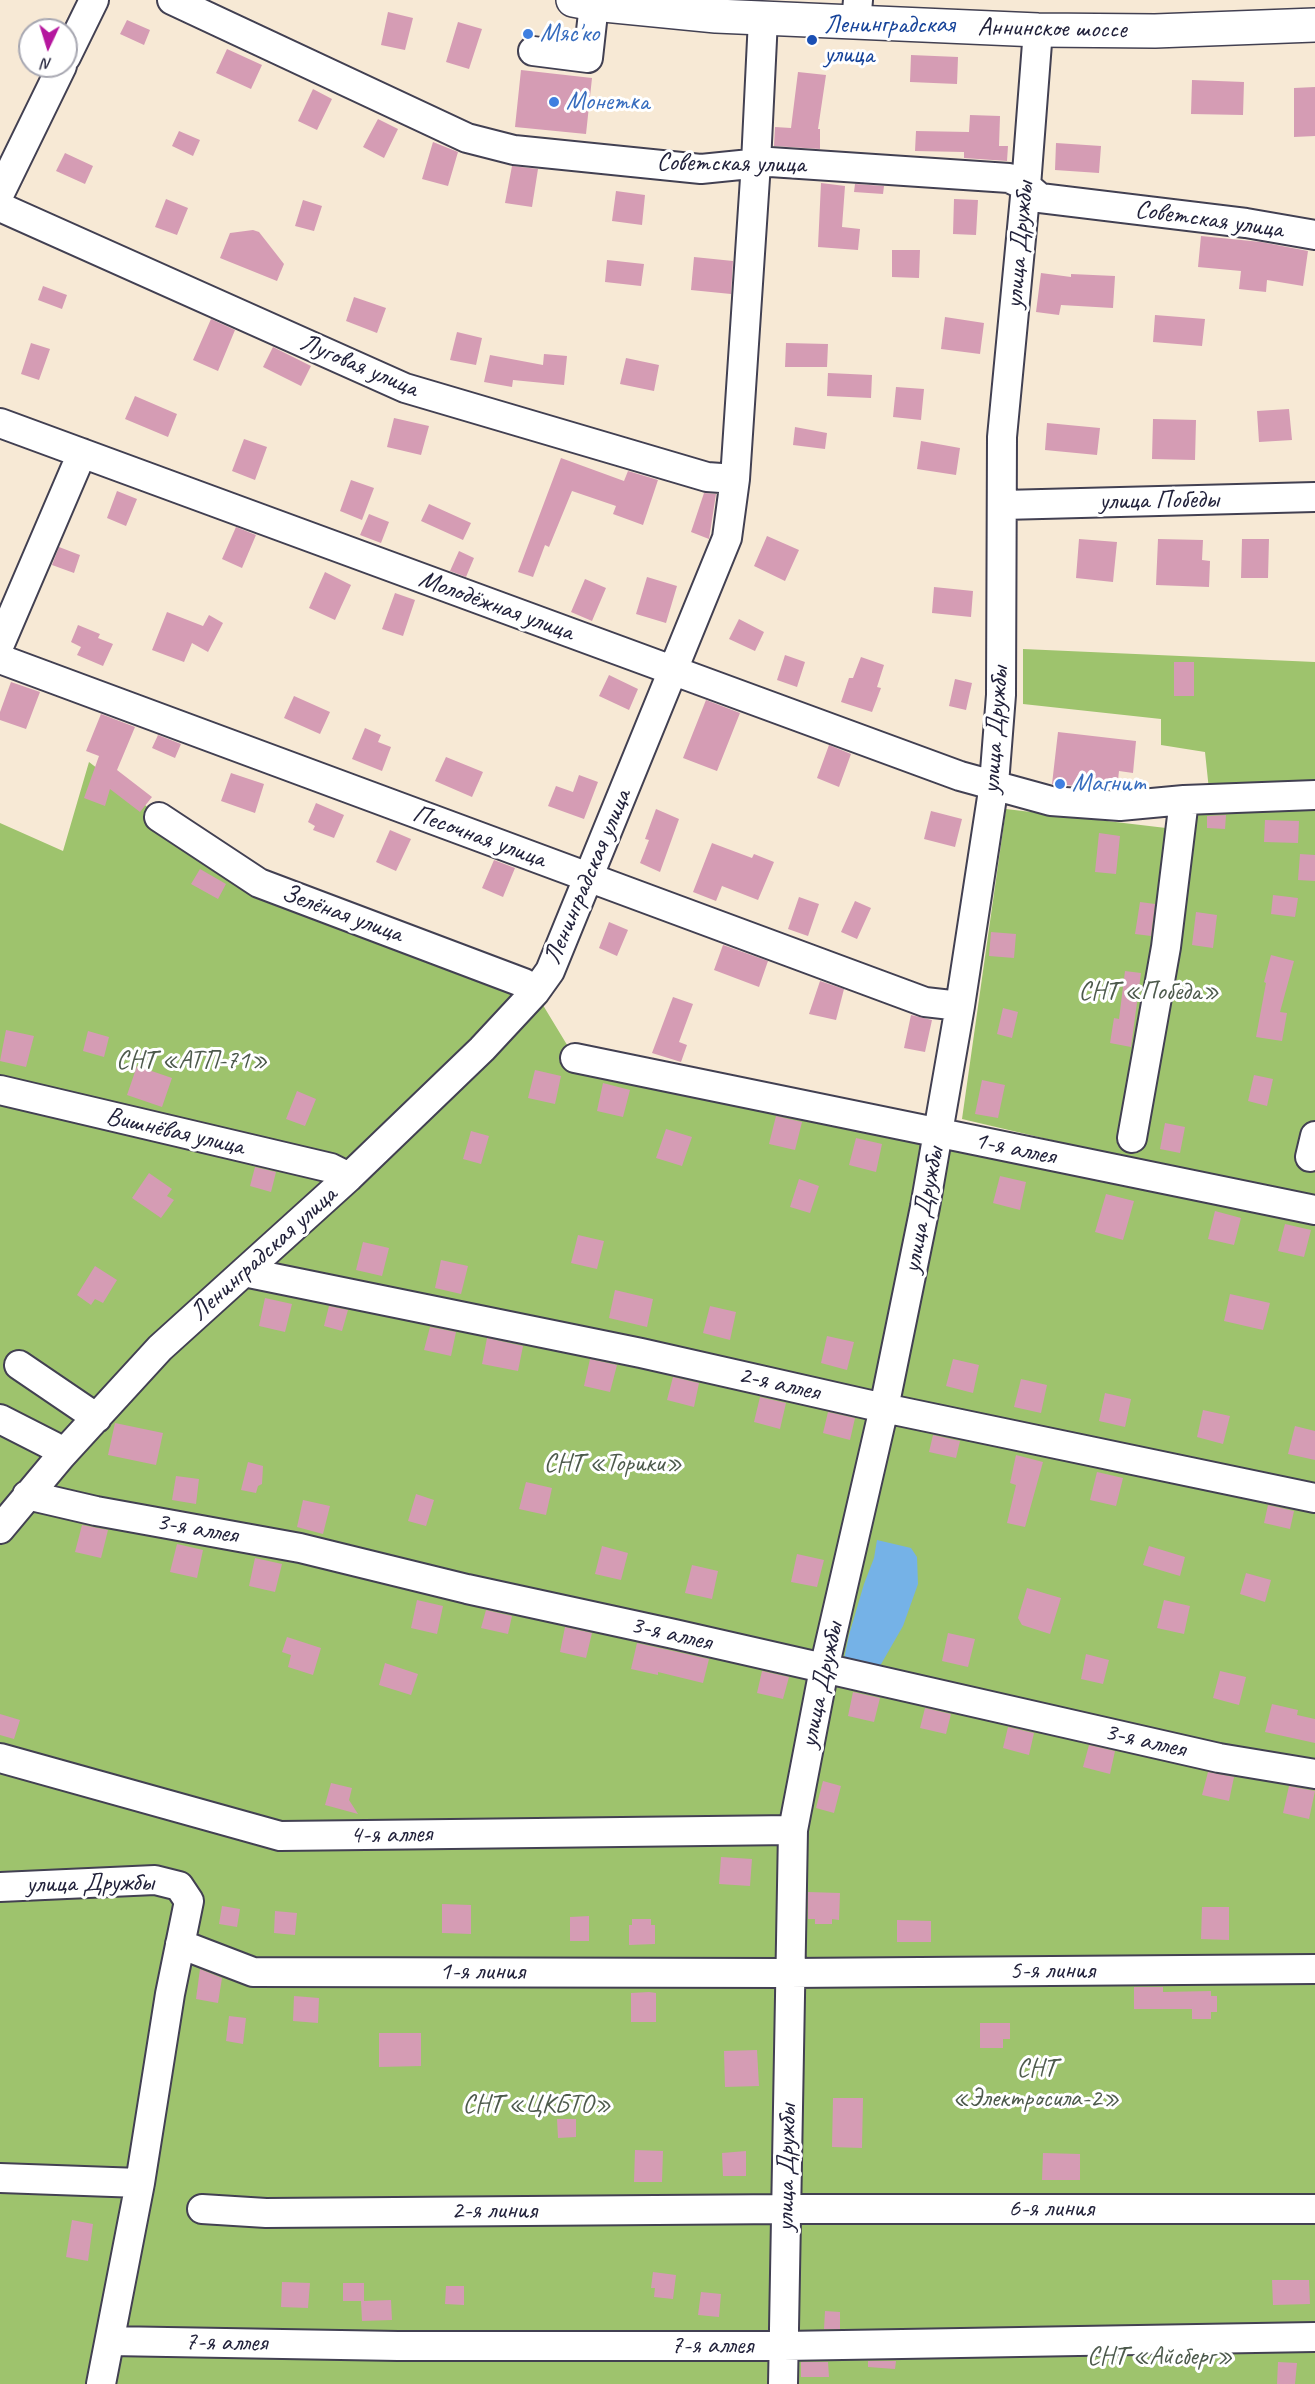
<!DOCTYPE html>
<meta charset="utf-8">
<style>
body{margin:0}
#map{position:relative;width:1315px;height:2384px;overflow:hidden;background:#f7e9d5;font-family:Caveat,sans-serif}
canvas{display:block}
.north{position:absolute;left:18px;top:18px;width:60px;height:60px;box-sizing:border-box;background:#fff;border:2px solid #a7a7b1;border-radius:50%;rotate:184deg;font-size:16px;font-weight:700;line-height:24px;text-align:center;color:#22223b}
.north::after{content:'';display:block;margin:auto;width:21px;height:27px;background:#b5179e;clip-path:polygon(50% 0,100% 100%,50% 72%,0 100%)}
</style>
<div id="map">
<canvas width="1315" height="2384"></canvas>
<div class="north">N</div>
</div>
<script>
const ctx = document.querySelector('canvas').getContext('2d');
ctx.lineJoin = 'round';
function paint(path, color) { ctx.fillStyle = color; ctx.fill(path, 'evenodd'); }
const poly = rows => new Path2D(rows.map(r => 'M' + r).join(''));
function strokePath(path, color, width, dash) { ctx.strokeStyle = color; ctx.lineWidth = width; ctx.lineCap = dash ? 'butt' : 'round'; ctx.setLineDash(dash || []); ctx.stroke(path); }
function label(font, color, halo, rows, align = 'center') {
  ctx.font = font + ' Caveat,sans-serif'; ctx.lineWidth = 6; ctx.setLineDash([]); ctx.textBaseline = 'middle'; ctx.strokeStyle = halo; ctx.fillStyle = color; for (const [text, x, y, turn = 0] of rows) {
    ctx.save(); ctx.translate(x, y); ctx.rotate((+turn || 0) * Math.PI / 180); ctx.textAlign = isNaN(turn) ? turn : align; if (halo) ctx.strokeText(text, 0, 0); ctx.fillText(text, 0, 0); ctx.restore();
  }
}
paint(poly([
 [1023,649,1315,662,1315,1202,962,1119,1006,809,1166,828,1184,800,1209,790,1205,752,1161,745,1161,719,1023,704],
 [89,762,154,812,259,883,535,992,575,1058,1315,1210,1315,2384,0,2384,0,823,63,851]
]), '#9ec36d');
paint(poly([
 [877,1540,911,1548,917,1557,918,1584,903,1626,880,1666,844,1659,849,1635,864,1584,874,1558]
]), '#75b2e7');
paint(poly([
 [388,12,413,18,405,50,381,45],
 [127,20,150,30,144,45,120,34],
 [458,22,482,29,469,69,446,62],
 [227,49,262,65,251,89,216,73],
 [911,55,958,57,957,84,910,82],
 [521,70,592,78,586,134,515,127],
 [798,72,826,75,818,129,820,129,820,149,774,146,775,127,791,128],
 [1192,80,1244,82,1243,115,1191,114],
 [1315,87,1315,136,1294,137,1294,88],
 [313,89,332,99,317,130,298,121],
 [970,115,1000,116,999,146,1008,146,1007,161,964,158,964,152,915,151,916,131,969,132],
 [378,119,398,129,384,158,363,147],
 [179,131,200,140,193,156,172,146],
 [433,142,458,152,448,186,422,179],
 [1056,143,1101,146,1099,173,1055,170],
 [65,153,93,166,85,184,56,171],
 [512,166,538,169,532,207,505,203],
 [821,183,845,186,842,227,860,229,858,250,818,247],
 [855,184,884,186,883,194,854,192],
 [616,191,645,195,642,225,612,221],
 [166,199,188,208,177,235,155,227],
 [954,199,978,200,976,235,953,234],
 [303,200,322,206,314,231,295,226],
 [253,230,259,232,284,264,277,281,220,258,230,233],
 [1201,236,1261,242,1308,251,1303,286,1267,280,1266,292,1239,289,1241,271,1198,267],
 [892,250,920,250,919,278,892,277],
 [694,257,733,261,731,294,691,290],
 [607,260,644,264,641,286,605,282],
 [1041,273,1071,277,1071,274,1115,276,1113,308,1061,305,1059,315,1036,312],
 [43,286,67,295,62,309,38,300],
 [354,297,386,308,377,333,346,321],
 [1155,315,1205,319,1202,346,1153,342],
 [945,317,984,323,980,354,941,349],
 [211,319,235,330,218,371,193,360],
 [457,332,482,338,476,365,450,360],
 [31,343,50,349,39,380,21,374],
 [786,343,828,344,827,367,785,367],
 [273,347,311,366,301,386,263,367],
 [544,354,567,356,564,385,513,380,512,387,484,382,490,355,543,365],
 [626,358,659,365,654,391,620,384],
 [828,373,872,375,871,398,827,396],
 [896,387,924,389,921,420,893,417],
 [135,396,177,414,168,437,125,419],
 [1289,409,1292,440,1259,442,1257,411],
 [394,418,429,426,421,455,387,447],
 [1153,419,1196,420,1195,460,1152,459],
 [1047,423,1100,428,1097,455,1045,450],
 [795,427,827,433,825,449,793,445],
 [244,439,267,447,255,480,232,471],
 [921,441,960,448,956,475,917,469],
 [561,458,624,481,628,471,658,480,643,525,613,514,616,506,572,491,549,547,545,545,533,577,518,572],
 [351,480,374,488,362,520,340,511],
 [117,491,137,499,126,526,107,518],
 [704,493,716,494,709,539,691,532],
 [429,504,471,523,463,540,421,521],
 [369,514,389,522,381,543,360,535],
 [236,527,256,535,242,568,222,559],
 [767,536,799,550,785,581,754,566],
 [1079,539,1117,542,1113,582,1076,578],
 [1158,539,1203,540,1202,560,1210,561,1209,587,1156,585],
 [1242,539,1269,539,1268,578,1241,578],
 [59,547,80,555,74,573,52,565],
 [459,551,474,558,466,577,450,571],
 [325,572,351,585,335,620,309,608],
 [647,577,677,586,666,623,636,614],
 [585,579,606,588,592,621,571,612],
 [934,587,973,591,971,617,932,613],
 [395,593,415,600,403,636,382,629],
 [167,612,203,626,209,615,223,623,208,652,192,643,184,662,152,650],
 [739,619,764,632,755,651,729,639],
 [78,625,100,634,98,638,113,644,103,666,77,655,81,647,71,642],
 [785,655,805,662,797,687,777,680],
 [861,657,884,665,877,687,881,688,872,712,841,702,849,678,853,678],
 [1174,662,1194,662,1194,696,1174,696],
 [609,675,638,689,629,710,599,696],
 [955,679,972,683,966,710,949,706],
 [11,682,40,692,26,729,0,720,0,712],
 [294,696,330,712,320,734,284,718],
 [706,700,740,713,717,771,683,758],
 [101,714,135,727,117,770,152,797,140,812,110,789,105,806,84,798,99,756,86,751],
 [365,728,381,735,378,742,391,747,382,771,352,759],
 [1058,732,1136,741,1133,773,1119,771,1117,789,1052,784],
 [158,735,181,744,175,758,152,748],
 [829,745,851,754,839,787,817,778],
 [446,757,483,772,472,797,435,781],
 [231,773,264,784,255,813,221,801],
 [579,775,598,782,584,819,548,806,556,786,573,792],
 [316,803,344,815,334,838,313,830,315,826,308,822],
 [656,809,679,819,660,872,640,863,649,840,645,839],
 [931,811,962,819,955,847,924,839],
 [1226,815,1225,829,1207,828,1207,816],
 [1265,820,1299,821,1298,843,1264,842],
 [390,830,411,839,396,871,376,862],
 [1099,833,1120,836,1116,874,1095,872],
 [712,843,752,858,754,854,774,862,758,900,722,886,716,901,693,892],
 [1300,854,1315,855,1315,881,1298,880],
 [494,860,515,868,503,897,482,888],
 [200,869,226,884,218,899,191,884],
 [1273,895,1298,898,1295,917,1271,914],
 [799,897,819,904,808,936,788,929],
 [855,901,871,908,857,939,841,932],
 [1140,902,1155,904,1151,936,1135,934],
 [1196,912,1217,915,1213,948,1192,945],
 [609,922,628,930,617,956,599,948],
 [991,932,1016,934,1014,958,989,956],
 [723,945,768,961,759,987,714,970],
 [1271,955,1294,961,1280,1012,1287,1013,1282,1041,1256,1037,1266,983,1264,982],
 [1125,971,1141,973,1131,1047,1110,1043,1114,1018,1119,1019],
 [820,981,844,989,836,1020,809,1014],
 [673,997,693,1004,679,1042,687,1045,681,1062,652,1053],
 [1003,1008,1018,1012,1012,1038,997,1034],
 [911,1015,932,1020,925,1052,904,1048],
 [6,1030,34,1036,26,1067,0,1061],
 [88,1031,109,1037,104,1057,83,1051],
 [137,1066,172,1078,162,1107,127,1095],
 [535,1070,561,1076,555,1104,528,1098],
 [1254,1075,1273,1079,1267,1106,1248,1101],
 [982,1080,1005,1085,998,1118,975,1114],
 [603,1083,630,1090,623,1117,597,1111],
 [297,1091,316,1099,305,1126,286,1119],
 [776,1116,802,1122,795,1150,769,1144],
 [1165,1123,1185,1127,1180,1153,1160,1149],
 [666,1129,692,1137,682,1166,656,1158],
 [471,1131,489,1136,481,1164,463,1159],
 [856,1138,882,1144,876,1172,849,1165],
 [255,1167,276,1172,271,1192,250,1186],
 [149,1173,172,1189,167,1196,174,1200,161,1218,132,1198],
 [1000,1176,1026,1182,1020,1210,993,1203],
 [799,1179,819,1186,810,1213,790,1207],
 [1106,1194,1134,1201,1123,1240,1095,1232],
 [1215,1211,1241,1218,1234,1245,1208,1239],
 [1285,1224,1311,1230,1304,1257,1278,1251],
 [578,1235,604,1241,597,1269,571,1263],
 [363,1242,389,1248,382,1276,356,1270],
 [441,1260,468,1266,461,1294,435,1288],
 [95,1266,117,1280,103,1303,95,1299,91,1305,77,1295],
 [615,1290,653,1299,647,1327,609,1318],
 [1230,1294,1270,1303,1263,1330,1224,1321],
 [265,1298,292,1304,285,1332,259,1326],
 [329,1306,348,1310,342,1331,324,1326],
 [710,1306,736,1312,730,1340,703,1333],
 [430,1327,456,1332,451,1356,424,1350],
 [827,1336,854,1342,847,1370,821,1363],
 [487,1338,523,1346,518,1371,482,1364],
 [590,1359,617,1365,610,1392,584,1386],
 [953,1359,979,1365,973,1393,946,1386],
 [673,1377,699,1383,694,1407,667,1400],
 [1021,1379,1047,1385,1041,1413,1014,1407],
 [1105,1393,1131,1399,1125,1427,1099,1421],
 [760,1397,786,1403,780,1429,754,1422],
 [1203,1410,1230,1416,1223,1444,1197,1437],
 [828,1412,855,1418,850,1440,823,1433],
 [115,1423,163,1433,156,1465,108,1455],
 [1295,1426,1315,1431,1315,1460,1288,1454],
 [933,1435,960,1441,956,1458,929,1452],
 [1016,1455,1043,1462,1025,1527,1007,1523,1016,1485,1010,1483],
 [248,1462,263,1466,262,1484,258,1486,256,1493,241,1490],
 [1097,1472,1123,1478,1116,1506,1090,1500],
 [176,1476,199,1479,196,1504,172,1500],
 [526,1482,552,1488,546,1515,519,1509],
 [416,1494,434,1500,426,1526,408,1521],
 [303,1500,330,1506,323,1534,297,1527],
 [1268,1505,1294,1511,1290,1529,1264,1523],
 [82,1525,108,1530,101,1558,75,1552],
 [177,1544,203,1550,197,1578,170,1572],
 [602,1546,628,1553,621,1580,595,1574],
 [1149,1546,1185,1557,1180,1576,1143,1565],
 [797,1554,824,1560,817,1587,791,1582],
 [255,1558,282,1564,275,1592,249,1586],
 [692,1565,718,1571,712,1599,685,1593],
 [1246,1573,1271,1580,1265,1602,1240,1594],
 [1027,1588,1061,1598,1050,1634,1022,1625,1018,1618],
 [417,1600,443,1606,437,1634,411,1628],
 [1164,1600,1190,1606,1184,1634,1157,1628],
 [486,1610,512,1616,508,1634,481,1628],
 [565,1627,592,1633,586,1658,560,1652],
 [948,1633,975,1639,968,1667,942,1661],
 [287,1637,321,1648,313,1675,288,1667,291,1655,282,1652],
 [637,1643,709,1659,703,1683,658,1672,658,1675,631,1669],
 [1086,1654,1109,1660,1103,1684,1081,1679],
 [385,1663,418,1674,411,1695,379,1685],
 [762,1671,789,1677,783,1699,757,1693],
 [1220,1671,1246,1677,1239,1705,1213,1698],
 [853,1692,880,1698,874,1722,848,1716],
 [1272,1704,1298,1710,1297,1715,1315,1719,1315,1743,1265,1732],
 [925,1708,951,1714,946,1734,920,1728],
 [0,1714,20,1720,14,1739,0,1735],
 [1008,1727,1034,1733,1029,1755,1003,1748],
 [1089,1745,1115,1751,1110,1774,1083,1767],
 [1208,1772,1234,1777,1229,1801,1202,1795],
 [823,1781,841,1786,834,1813,816,1808],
 [331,1783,352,1788,349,1800,358,1814,325,1805],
 [1289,1786,1315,1791,1309,1819,1283,1813],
 [721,1857,752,1859,750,1886,719,1884],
 [808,1892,840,1893,839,1920,832,1919,832,1924,815,1924,815,1919,808,1919],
 [442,1904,471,1905,471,1934,442,1933],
 [222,1906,240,1909,237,1927,219,1924],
 [1202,1907,1229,1907,1229,1940,1201,1939],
 [275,1911,297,1913,295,1935,274,1933],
 [589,1916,589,1941,570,1941,570,1917],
 [632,1919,651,1919,651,1925,655,1925,655,1944,629,1945,629,1925,632,1925],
 [897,1920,931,1921,931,1942,897,1942],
 [200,1969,222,1978,218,2003,196,1999],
 [1134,1987,1163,1987,1163,1992,1211,1991,1211,1996,1217,1996,1217,2012,1211,2012,1211,2019,1192,2019,1192,2009,1134,2009],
 [649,1992,656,1993,656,2022,631,2022,631,1993],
 [294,1996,319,1998,318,2023,293,2021],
 [229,2016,246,2018,243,2044,226,2041],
 [980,2023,1010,2023,1010,2039,1003,2039,1003,2048,980,2048],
 [379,2033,421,2033,421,2066,379,2067],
 [757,2050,759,2086,725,2087,724,2051],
 [833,2098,863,2098,862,2148,832,2147],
 [557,2119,576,2119,576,2137,558,2138],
 [635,2150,663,2151,662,2182,634,2182],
 [746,2151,746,2176,723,2176,722,2153],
 [1043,2153,1080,2154,1080,2180,1042,2180],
 [72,2220,93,2224,88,2261,66,2257],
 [653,2272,676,2275,673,2299,654,2297,655,2288,651,2288],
 [1272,2280,1309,2280,1310,2304,1273,2305],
 [282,2282,310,2283,308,2308,281,2307],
 [343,2283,364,2283,364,2301,391,2300,392,2320,362,2321,361,2301,343,2301],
 [446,2286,464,2286,464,2305,445,2304],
 [701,2292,721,2294,719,2317,698,2315],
 [825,2311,840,2312,840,2329,824,2329],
 [868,2361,896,2361,895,2369,868,2367],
 [801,2362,828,2362,829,2377,801,2377],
 [1278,2362,1297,2363,1295,2384,1277,2384]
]), '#d59cb4');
const minor = poly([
 [172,0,467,138,514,150,701,169,770,162,1009,178,1026,186,1040,198,1246,223,1315,235],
 [856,23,858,0],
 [533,51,588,58,594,4],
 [66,57,94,0],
 [0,193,62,66],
 [0,207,405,388,707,477,735,479],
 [0,423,960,776,1051,801,1120,806,1184,800,1315,795],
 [1003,505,1315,497],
 [0,644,82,453],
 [0,659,925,1002,960,1006],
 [159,817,259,883,524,983,535,992],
 [575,1058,1315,1210],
 [0,1090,331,1168,349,1177],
 [1132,1138,1166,947,1184,800],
 [1310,1157,1315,1136],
 [244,1272,641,1353,884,1408,1315,1498],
 [19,1365,97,1418],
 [0,1419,53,1446,61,1456],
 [27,1495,96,1511,300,1548,467,1589,674,1634,1219,1758,1315,1774],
 [0,1529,61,1456,160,1348,349,1177,482,1049,535,992,550,971,727,538,735,479,756,163,763,19],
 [0,1758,280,1836,793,1830],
 [0,1887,155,1880,179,1886,189,1901,170,1994,140,2183,101,2384],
 [180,1944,253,1972,789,1973,1315,1969],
 [0,2178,140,2183],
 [202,2209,266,2213,786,2209,1315,2209],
 [110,2341,398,2346,784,2346,1315,2337],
 [783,2384,793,1830,824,1669,884,1408,925,1207,960,1006,994,784,1001,695,1002,437,1026,186,1038,30]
]);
const major = poly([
 [573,0,594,4,716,16,1038,30,1155,31,1315,25]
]);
strokePath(minor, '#424052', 32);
strokePath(major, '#424052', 36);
strokePath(minor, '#fff', 28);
strokePath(major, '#fff', 33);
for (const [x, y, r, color] of [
 [528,34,6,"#3f7fe0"],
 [812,40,6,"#1a4fb4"],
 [554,102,6,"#3f7fe0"],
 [1060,784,6,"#3f7fe0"]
]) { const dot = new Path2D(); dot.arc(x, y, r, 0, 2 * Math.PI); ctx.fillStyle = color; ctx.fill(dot); strokePath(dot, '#fff', 2); }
label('26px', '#164399', '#fff', [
 ["Ленинградская",824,25],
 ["улица",824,55]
], 'left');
label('26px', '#22223b', '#fff', [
 ["Аннинское шоссе",1052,29,1],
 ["Советская улица",731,164,1],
 ["Советская улица",1209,220,8],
 ["улица Дружбы",1020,245,-85],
 ["Луговая улица",359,366,23],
 ["улица Победы",1159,501,-1],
 ["Молодёжная улица",496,606,20],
 ["улица Дружбы",996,730,-86],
 ["Песочная улица",479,837,20],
 ["Ленинградская улица",588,877,-67],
 ["Зелёная улица",342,914,20],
 ["Вишнёвая улица",175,1132,13],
 ["1-я аллея",1015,1149,12],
 ["улица Дружбы",924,1210,-79],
 ["Ленинградская улица",264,1254,-42],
 ["2-я аллея",779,1384,13],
 ["3-я аллея",197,1529,10],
 ["3-я аллея",671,1634,13],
 ["улица Дружбы",822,1685,-78],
 ["3-я аллея",1145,1741,13],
 ["4-я аллея",391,1835,-1],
 ["улица Дружбы",90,1884,-1],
 ["5-я линия",1052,1971],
 ["1-я линия",482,1972],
 ["улица Дружбы",787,2168,-89],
 ["6-я линия",1051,2209],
 ["2-я линия",494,2211],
 ["7-я аллея",226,2343,1],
 ["7-я аллея",712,2346]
]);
label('26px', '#366cbe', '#fff', [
 ["Мяс'ко",540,34],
 ["Монетка",566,102],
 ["Магнит",1072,784]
], 'left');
label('26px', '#4d5a4c', '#fff', [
 ["СНТ «Победа»",1149,992],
 ["СНТ «АТП-71»",192,1061],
 ["СНТ «Торики»",613,1464],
 ["СНТ",1036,2069],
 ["«Электросила-2»",1036,2099],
 ["СНТ «ЦКБТО»",537,2105],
 ["СНТ «Айсберг»",1160,2357]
]);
</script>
